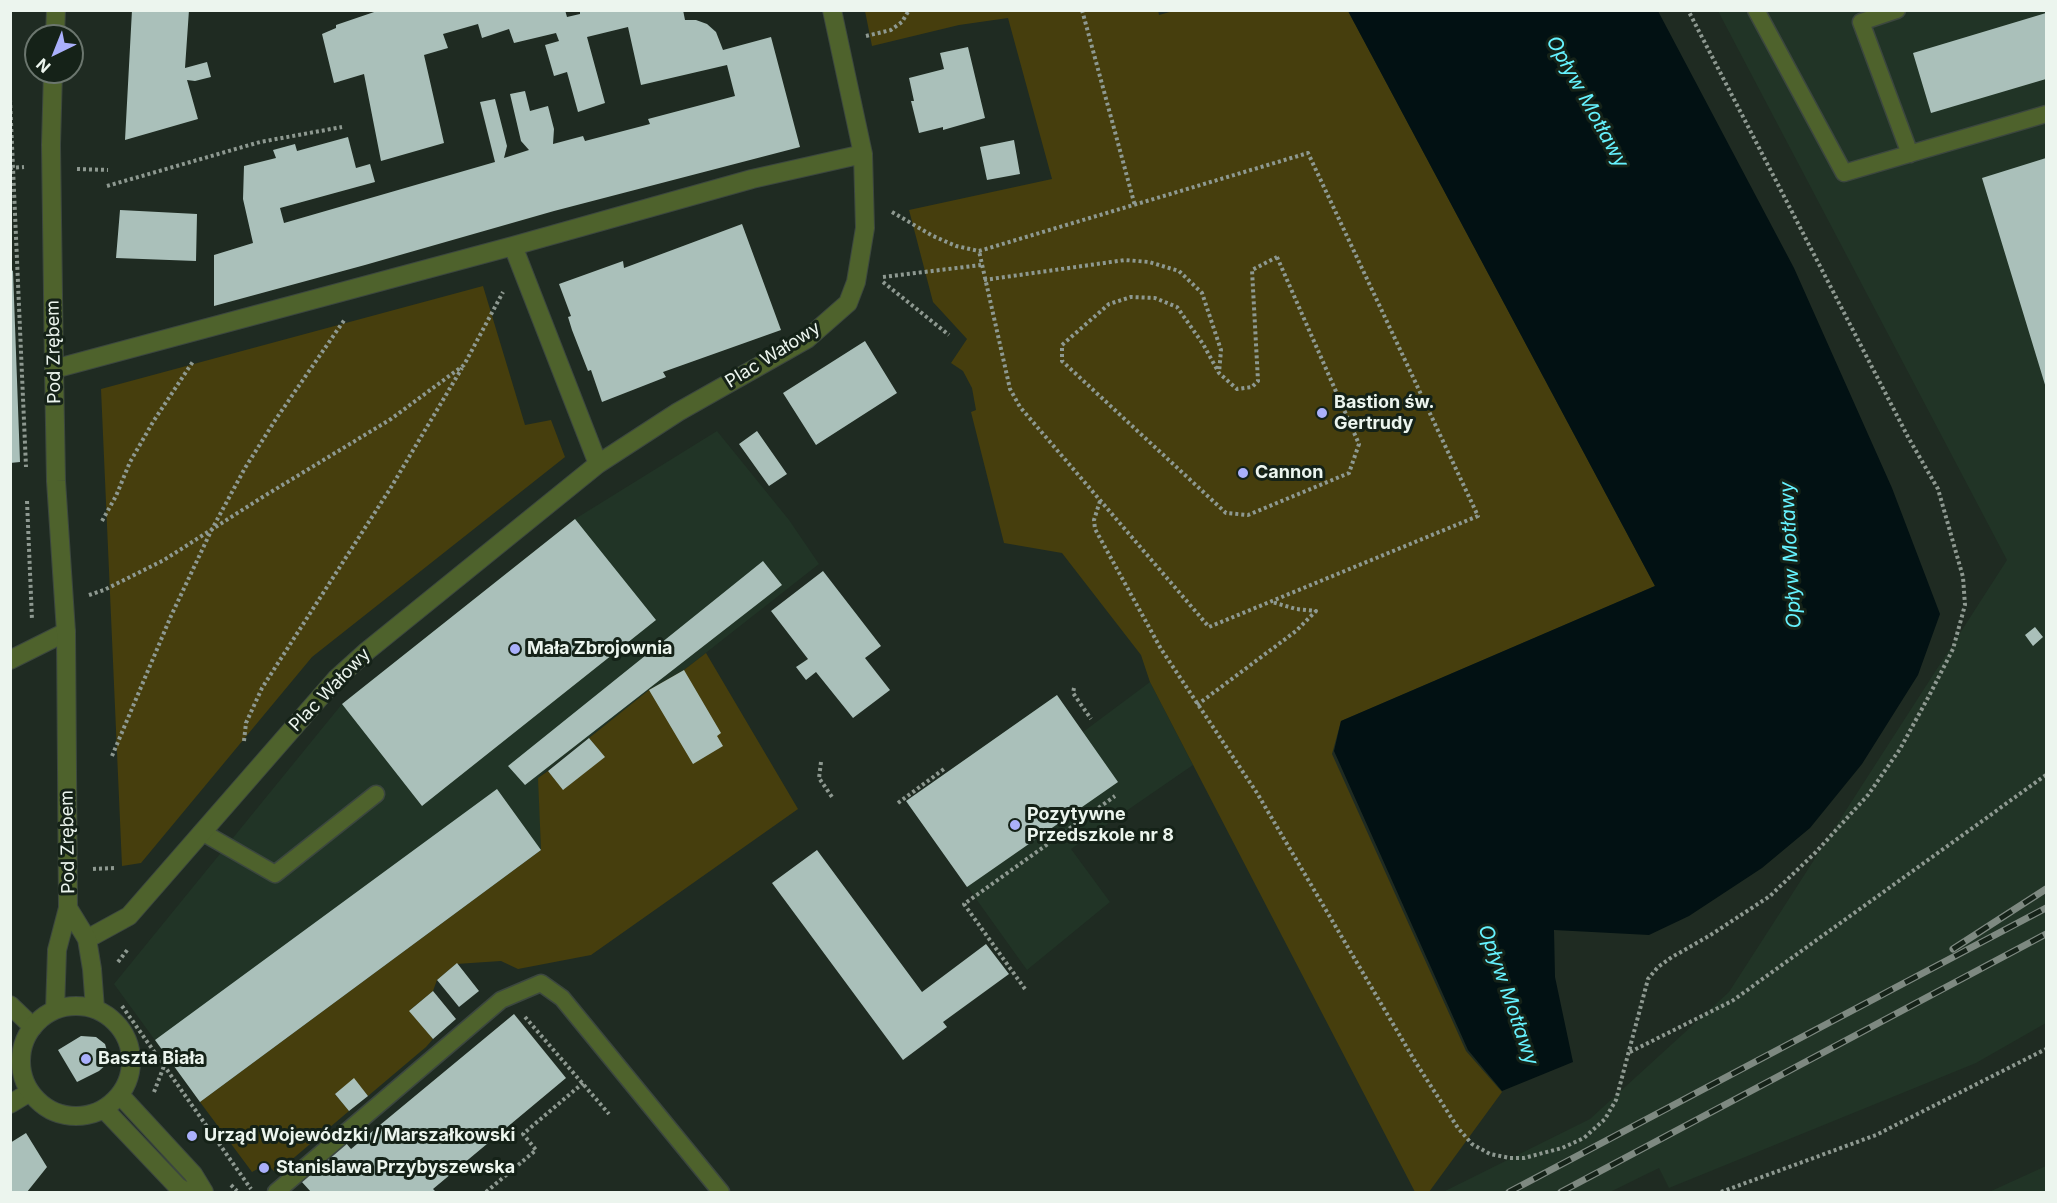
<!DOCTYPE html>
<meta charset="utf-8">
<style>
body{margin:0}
#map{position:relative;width:2057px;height:1203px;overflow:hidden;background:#1f2b22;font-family:Inter,sans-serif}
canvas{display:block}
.frame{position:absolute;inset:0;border:12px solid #ecf5ee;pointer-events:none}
.north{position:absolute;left:24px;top:24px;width:60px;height:60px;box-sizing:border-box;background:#152218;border:2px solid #6b766e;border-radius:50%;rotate:223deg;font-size:16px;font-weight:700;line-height:24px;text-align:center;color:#ecf5ee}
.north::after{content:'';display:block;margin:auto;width:21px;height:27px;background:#aab0fb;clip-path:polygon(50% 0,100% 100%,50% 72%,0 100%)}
</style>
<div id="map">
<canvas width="2057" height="1203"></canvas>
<div class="frame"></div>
<div class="north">N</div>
</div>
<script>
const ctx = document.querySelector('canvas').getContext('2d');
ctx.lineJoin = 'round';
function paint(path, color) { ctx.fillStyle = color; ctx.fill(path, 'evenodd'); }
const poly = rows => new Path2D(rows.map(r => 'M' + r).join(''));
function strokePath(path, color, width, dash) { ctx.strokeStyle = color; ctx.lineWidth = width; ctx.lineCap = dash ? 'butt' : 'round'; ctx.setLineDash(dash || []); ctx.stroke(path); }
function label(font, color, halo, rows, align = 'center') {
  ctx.font = font + ' Inter,sans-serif'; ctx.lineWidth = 6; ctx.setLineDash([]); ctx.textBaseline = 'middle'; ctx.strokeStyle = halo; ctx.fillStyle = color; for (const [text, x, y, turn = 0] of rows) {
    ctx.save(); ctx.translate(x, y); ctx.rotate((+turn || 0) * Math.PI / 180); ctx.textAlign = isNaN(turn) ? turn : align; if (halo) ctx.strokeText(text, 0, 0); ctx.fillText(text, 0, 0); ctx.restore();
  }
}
paint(poly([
 [1718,11,2046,11,2046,1023,1976,1063,1669,1188,1659,1168,1610,1192,1443,1192,1590,1119,1729,992,2007,560],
 [717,431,789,520,819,564,684,670,649,690,539,777,541,850,200,1102,114,984,342,704,575,519],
 [1150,682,1193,765,1071,849,1110,902,1027,970,906,801,1057,695,1083,732],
 [2046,1166,2046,1192,1989,1192]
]), '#213426');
paint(poly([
 [1158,10,1159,15,1177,10,1348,11,1655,586,1341,721,1332,754,1466,1051,1502,1092,1429,1192,1415,1192,1150,682,1141,655,1062,553,1004,543,971,412,976,410,972,388,963,371,951,363,967,339,933,302,909,210,1052,179,1008,18,959,25,872,46,865,11],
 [483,286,525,425,551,420,565,457,312,657,141,863,122,866,101,389],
 [706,653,798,809,591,955,518,969,501,961,456,964,437,980,433,991,410,1010,433,1039,426,1047,368,1096,354,1079,335,1094,349,1111,276,1173,271,1168,263,1166,252,1172,200,1102,541,850,538,778,548,771,564,789,604,757,589,738,649,690,684,670]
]), '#463e0d');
paint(poly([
 [1348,11,1658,11,1794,268,1892,488,1940,614,1918,675,1862,764,1810,828,1762,868,1689,916,1649,935,1554,930,1555,977,1573,1062,1502,1091,1468,1050,1334,751,1341,721,1655,586]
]), '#021113');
paint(poly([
 [132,10,189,10,185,68,207,62,211,77,195,81,187,80,198,119,125,140],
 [380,10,565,10,567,17,580,14,580,10,683,10,685,20,696,20,707,24,716,32,723,50,771,37,800,147,554,211,365,265,214,306,214,255,253,243,243,199,244,166,276,158,273,150,295,144,297,151,348,137,356,168,370,164,375,182,280,208,284,223,495,162,480,102,495,99,507,146,504,158,529,150,521,141,510,94,525,91,530,111,548,106,554,129,553,144,583,136,585,141,650,124,648,119,735,96,727,65,641,85,628,27,587,37,605,103,578,112,567,72,554,76,545,45,559,41,556,33,514,43,509,29,482,38,478,24,443,34,448,48,424,55,444,143,381,161,364,74,334,83,322,34,336,28,336,25],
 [2046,13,2046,79,1931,113,1913,53],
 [968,47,985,118,943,130,943,127,919,133,911,101,914,101,909,78,944,69,940,53],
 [1014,140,1020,174,987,180,980,147],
 [2046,158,2046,388,1982,178],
 [120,210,197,214,196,261,116,258],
 [742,224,781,330,663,372,666,377,602,402,591,370,588,371,572,330,568,317,571,316,559,284,623,261,624,268],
 [10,269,13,271,20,462,10,463],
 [865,341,897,393,816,445,783,393],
 [757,431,787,474,769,486,739,444],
 [575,519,656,620,422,806,342,704],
 [763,561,782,585,525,785,508,766],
 [823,571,881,646,865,658,890,690,853,718,816,672,806,680,796,667,808,659,771,611],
 [2035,627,2043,637,2033,646,2025,635],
 [684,670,721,733,717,736,723,746,693,764,649,690],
 [1057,695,1118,782,967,887,906,801],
 [589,738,605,757,563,790,548,771],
 [497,789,541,850,200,1102,155,1040],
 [817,850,922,992,986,944,1009,974,943,1022,947,1027,903,1060,772,883],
 [457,963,479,991,459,1007,437,980],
 [433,991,456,1019,433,1039,409,1011],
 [514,1014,566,1078,433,1189,436,1192,311,1192,301,1181,346,1143,351,1149],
 [81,1036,96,1037,105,1044,108,1054,108,1063,99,1071,77,1082,58,1050],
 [354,1078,368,1096,349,1111,335,1094],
 [26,1133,47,1167,27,1192,10,1192,10,1143]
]), '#aac0ba');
const service = poly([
 [1756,10,1844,173,2046,114],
 [1897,10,1861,22,1910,154],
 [202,832,275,874,376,794],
 [276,1192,501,1000,541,983,562,998,721,1192]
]);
const minor = poly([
 [513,246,598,464],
 [54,369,513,246,752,179,863,154],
 [10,660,66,632],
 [87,939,129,916,336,679,367,651,598,464,678,412,807,339,848,303,856,282,865,228,863,154,832,10],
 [10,1005,33,1027],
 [10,1104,30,1092]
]);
const tertiary = poly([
 [55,36,56,10],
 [53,72,51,145,54,369,56,481,66,632,68,908,57,950,55,1010],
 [68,908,87,939,92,969,95,1009],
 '21 1061a55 55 0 1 1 110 0a55 55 0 1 1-110 0Z',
 [120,1095,193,1174,204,1192],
 [104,1109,178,1187,186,1192]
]);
strokePath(service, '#3c473f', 19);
strokePath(minor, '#3c473f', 20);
strokePath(tertiary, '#3c473f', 20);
strokePath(poly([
 [1082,10,1135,206],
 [866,36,891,30,902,22,909,10],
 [10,99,26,467],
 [10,168,24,167],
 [77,169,108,170],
 [107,186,260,142,342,127],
 [892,212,933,236,956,246,979,251,1308,153,1478,516,1209,627,1020,407,1010,389,979,251],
 [1277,257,1359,444,1349,473,1248,515,1226,513,1062,361,1062,345,1109,304,1131,297,1155,298,1177,307,1203,344,1219,373,1237,389,1252,387,1258,381,1252,270,1277,257],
 [883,277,981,265],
 [984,280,1125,260,1149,262,1179,271,1202,293,1221,350,1219,373],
 [883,282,949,335],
 [27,501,32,620],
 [1100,501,1094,520,1095,529,1161,649,1257,793,1416,1063,1458,1128,1472,1144,1490,1154,1510,1158,1524,1158,1562,1148,1584,1138,1605,1119,1616,1100,1648,979,1658,967,1672,957,1709,936,1770,896,1816,852,1868,795,1900,749,1929,696,1953,649,1965,605,1963,577,1938,489,1908,437,1688,10],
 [102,521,116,496,130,462,153,422,194,360],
 [89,595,104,590,164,560,261,498,391,419,464,365,503,292],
 [1074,688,1073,693,1091,719],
 [1197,705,1296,631,1316,611,1296,609,1272,602],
 [244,741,246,723,262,688,390,489,462,368],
 [112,756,171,616,211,531,245,468,276,419,345,319],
 [821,762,819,778,832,797],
 [898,803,944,769],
 [93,869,116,868],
 [118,962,128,949],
 [1025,989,964,904,1115,796],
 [122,1006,251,1189],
 [525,1017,609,1114],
 [1630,1052,1732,1001,2046,775],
 [154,1092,164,1066],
 [231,1185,237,1191],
 [486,1192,536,1150,523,1134,583,1083],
 [1721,1192,1876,1135,2046,1049]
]), '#8e9991', 4, [3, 3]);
strokePath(service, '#4e622c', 16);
strokePath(minor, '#4e622c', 18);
strokePath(tertiary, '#4e622c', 18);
const rail = poly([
 [1953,949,2046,889],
 [1509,1192,2046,908],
 [1561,1192,2046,934]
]);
strokePath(rail, '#7e8981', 7);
strokePath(rail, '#152218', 4.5, [14]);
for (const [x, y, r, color] of [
 [1322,413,6,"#aab0fb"],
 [1243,473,6,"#aab0fb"],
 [515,649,6,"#aab0fb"],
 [1015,825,6,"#aab0fb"],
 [86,1059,6,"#aab0fb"],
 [192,1136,6,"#aab0fb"],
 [264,1168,6,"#aab0fb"]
]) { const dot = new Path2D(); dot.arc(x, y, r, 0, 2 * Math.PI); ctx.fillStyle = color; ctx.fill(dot); strokePath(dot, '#152218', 2); }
label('18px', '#ecf5ee', '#152218', [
 ["Pod Zrębem",54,352,-91],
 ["Plac Wałowy",773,355,-32],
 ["Plac Wałowy",330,690,-46],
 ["Pod Zrębem",68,842,-91]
]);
label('bold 18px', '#ecf5ee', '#152218', [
 ["Bastion św.",1334,403],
 ["Gertrudy",1334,424],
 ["Cannon",1255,473],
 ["Mała Zbrojownia",527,649],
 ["Pozytywne",1027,815],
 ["Przedszkole nr 8",1027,836],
 ["Baszta Biała",98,1059],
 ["Urząd Wojewódzki / Marszałkowski",204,1136],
 ["Stanislawa Przybyszewska",276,1168]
], 'left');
label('italic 20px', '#66f3ff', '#152218', [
 ["Opływ Motławy",1587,102,61],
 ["Opływ Motławy",1791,555,-93],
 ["Opływ Motławy",1508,995,71]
]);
</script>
